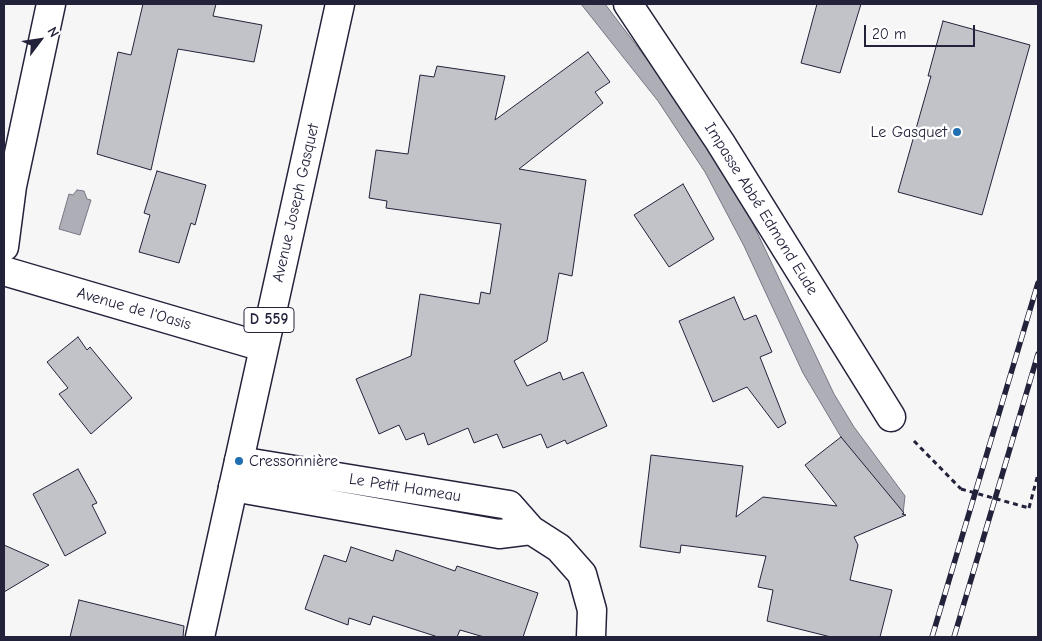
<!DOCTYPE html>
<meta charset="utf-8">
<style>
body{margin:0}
#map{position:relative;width:1042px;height:641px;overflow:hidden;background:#f6f6f7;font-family:"Comic Neue",sans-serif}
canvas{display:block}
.frame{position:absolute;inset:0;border:5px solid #22223b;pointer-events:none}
.north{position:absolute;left:15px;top:15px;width:50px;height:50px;-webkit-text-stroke:4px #fff;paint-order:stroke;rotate:59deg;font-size:14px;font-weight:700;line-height:20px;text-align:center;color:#22223b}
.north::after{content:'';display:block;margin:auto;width:18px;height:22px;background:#22223b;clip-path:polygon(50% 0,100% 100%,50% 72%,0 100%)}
.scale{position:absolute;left:864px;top:25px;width:111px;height:22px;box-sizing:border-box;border:2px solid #22223b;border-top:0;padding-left:6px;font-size:15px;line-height:18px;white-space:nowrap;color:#22223b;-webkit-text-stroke:4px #fff;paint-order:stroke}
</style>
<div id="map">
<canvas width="1042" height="641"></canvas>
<div class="frame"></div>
<div class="north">N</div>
<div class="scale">20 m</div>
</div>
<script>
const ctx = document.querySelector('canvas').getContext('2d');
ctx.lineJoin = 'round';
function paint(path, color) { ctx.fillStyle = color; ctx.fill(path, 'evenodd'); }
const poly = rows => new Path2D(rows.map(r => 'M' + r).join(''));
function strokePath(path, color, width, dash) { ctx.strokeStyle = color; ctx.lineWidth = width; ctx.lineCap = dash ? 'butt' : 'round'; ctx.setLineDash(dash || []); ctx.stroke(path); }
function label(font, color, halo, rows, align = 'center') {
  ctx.font = font + ' "Comic Neue",sans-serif'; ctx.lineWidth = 5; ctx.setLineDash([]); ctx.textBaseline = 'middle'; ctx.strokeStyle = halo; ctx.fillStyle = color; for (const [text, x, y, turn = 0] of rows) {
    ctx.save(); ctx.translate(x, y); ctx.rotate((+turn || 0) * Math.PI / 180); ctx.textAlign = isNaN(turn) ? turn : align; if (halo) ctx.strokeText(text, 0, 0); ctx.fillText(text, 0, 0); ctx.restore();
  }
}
const water = poly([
 [581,4,605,4,690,116,744,205,834,394,854,427,905,496,903,514,841,437,803,373,744,246,705,172,658,101,581,4],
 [77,190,84,191,87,199,91,200,80,235,59,229,69,194,73,195,77,190]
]);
paint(water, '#aeaeb7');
strokePath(water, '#767685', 1);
const building = poly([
 [143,4,216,4,213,16,262,25,254,62,178,49,151,170,97,154,118,52,131,55,143,4],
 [817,4,861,4,840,73,801,63,817,4],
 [943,21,1030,45,982,215,898,192,931,76,928,76,943,21],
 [588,52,610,82,595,92,603,103,519,169,586,180,572,276,559,273,547,341,514,361,527,386,560,372,563,380,583,372,607,426,567,444,565,440,547,448,541,434,503,448,497,434,474,443,468,428,428,445,424,433,406,440,399,425,379,434,356,379,411,356,420,294,479,304,481,292,490,294,501,224,386,208,387,201,369,198,376,150,408,154,420,75,434,77,437,66,505,76,495,120,588,52],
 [157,171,206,185,195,225,191,223,179,263,139,252,150,215,144,213,157,171],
 [683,184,714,239,669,267,634,215,683,184],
 [734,297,744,320,756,315,772,352,760,357,786,423,778,428,747,387,713,402,679,321,734,297],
 [78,337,87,350,90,347,132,398,91,434,59,394,68,388,47,362,78,337],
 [841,437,904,513,902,514,906,515,854,537,858,545,850,580,892,590,880,637,831,637,767,621,773,590,758,587,766,556,681,545,680,553,640,547,651,455,743,466,736,517,763,497,837,506,805,465,841,437],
 [78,469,97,503,92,505,106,533,65,556,33,494,78,469],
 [4,545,49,565,4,592,4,545],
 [351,547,393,561,396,550,455,571,457,566,538,593,523,637,484,637,460,630,457,637,438,637,373,616,370,625,349,618,348,625,305,609,324,555,346,562,351,547],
 [79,600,184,626,183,637,70,637,79,600]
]);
paint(building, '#c2c2c9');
strokePath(building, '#22223b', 1);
const minor = poly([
 [628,4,720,142,891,417],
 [4,247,12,186,51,4],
 [4,271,263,347],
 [239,461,509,505,531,530,559,548,582,574,592,610,591,637],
 [233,487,499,534,531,530]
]);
const major = poly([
 [200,637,340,4]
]);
strokePath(minor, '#22223b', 31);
strokePath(major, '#22223b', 31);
strokePath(poly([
 [914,441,961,489],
 [1029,508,1038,474]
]), '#22223b', 3, [5, 4]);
strokePath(minor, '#fff', 28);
strokePath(major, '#fff', 28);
const rail = poly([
 [932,637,1038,283],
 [954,637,1038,354]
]);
strokePath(rail, '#22223b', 5.5);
strokePath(rail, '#fff', 4, [11]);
strokePath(poly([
 [961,489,1029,508]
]), '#22223b', 3, [5, 4]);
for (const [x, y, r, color] of [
 [957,132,5,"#1f6fb2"],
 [239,461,5,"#1f6fb2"]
]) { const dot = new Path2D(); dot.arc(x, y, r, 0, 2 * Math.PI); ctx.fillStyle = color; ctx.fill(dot); strokePath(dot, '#fff', 2); }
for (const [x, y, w] of [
 [269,320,50]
]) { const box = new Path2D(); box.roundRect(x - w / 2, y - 12.5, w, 25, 4); ctx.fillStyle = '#fff'; ctx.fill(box); strokePath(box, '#22223b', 1); }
label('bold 15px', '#22223b', null, [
 ["D 559",269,320]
]);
label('16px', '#22223b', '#fff', [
 ["Le Gasquet",947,132],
 ["Cressonnière",249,461,"left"]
], 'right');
label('16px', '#22223b', '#fff', [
 ["Avenue Joseph Gasquet",296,203,-77],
 ["Impasse Abbé Edmond Eude",761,209,58],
 ["Avenue de l'Oasis",134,309,16],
 ["Le Petit Hameau",405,488,9]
]);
</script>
